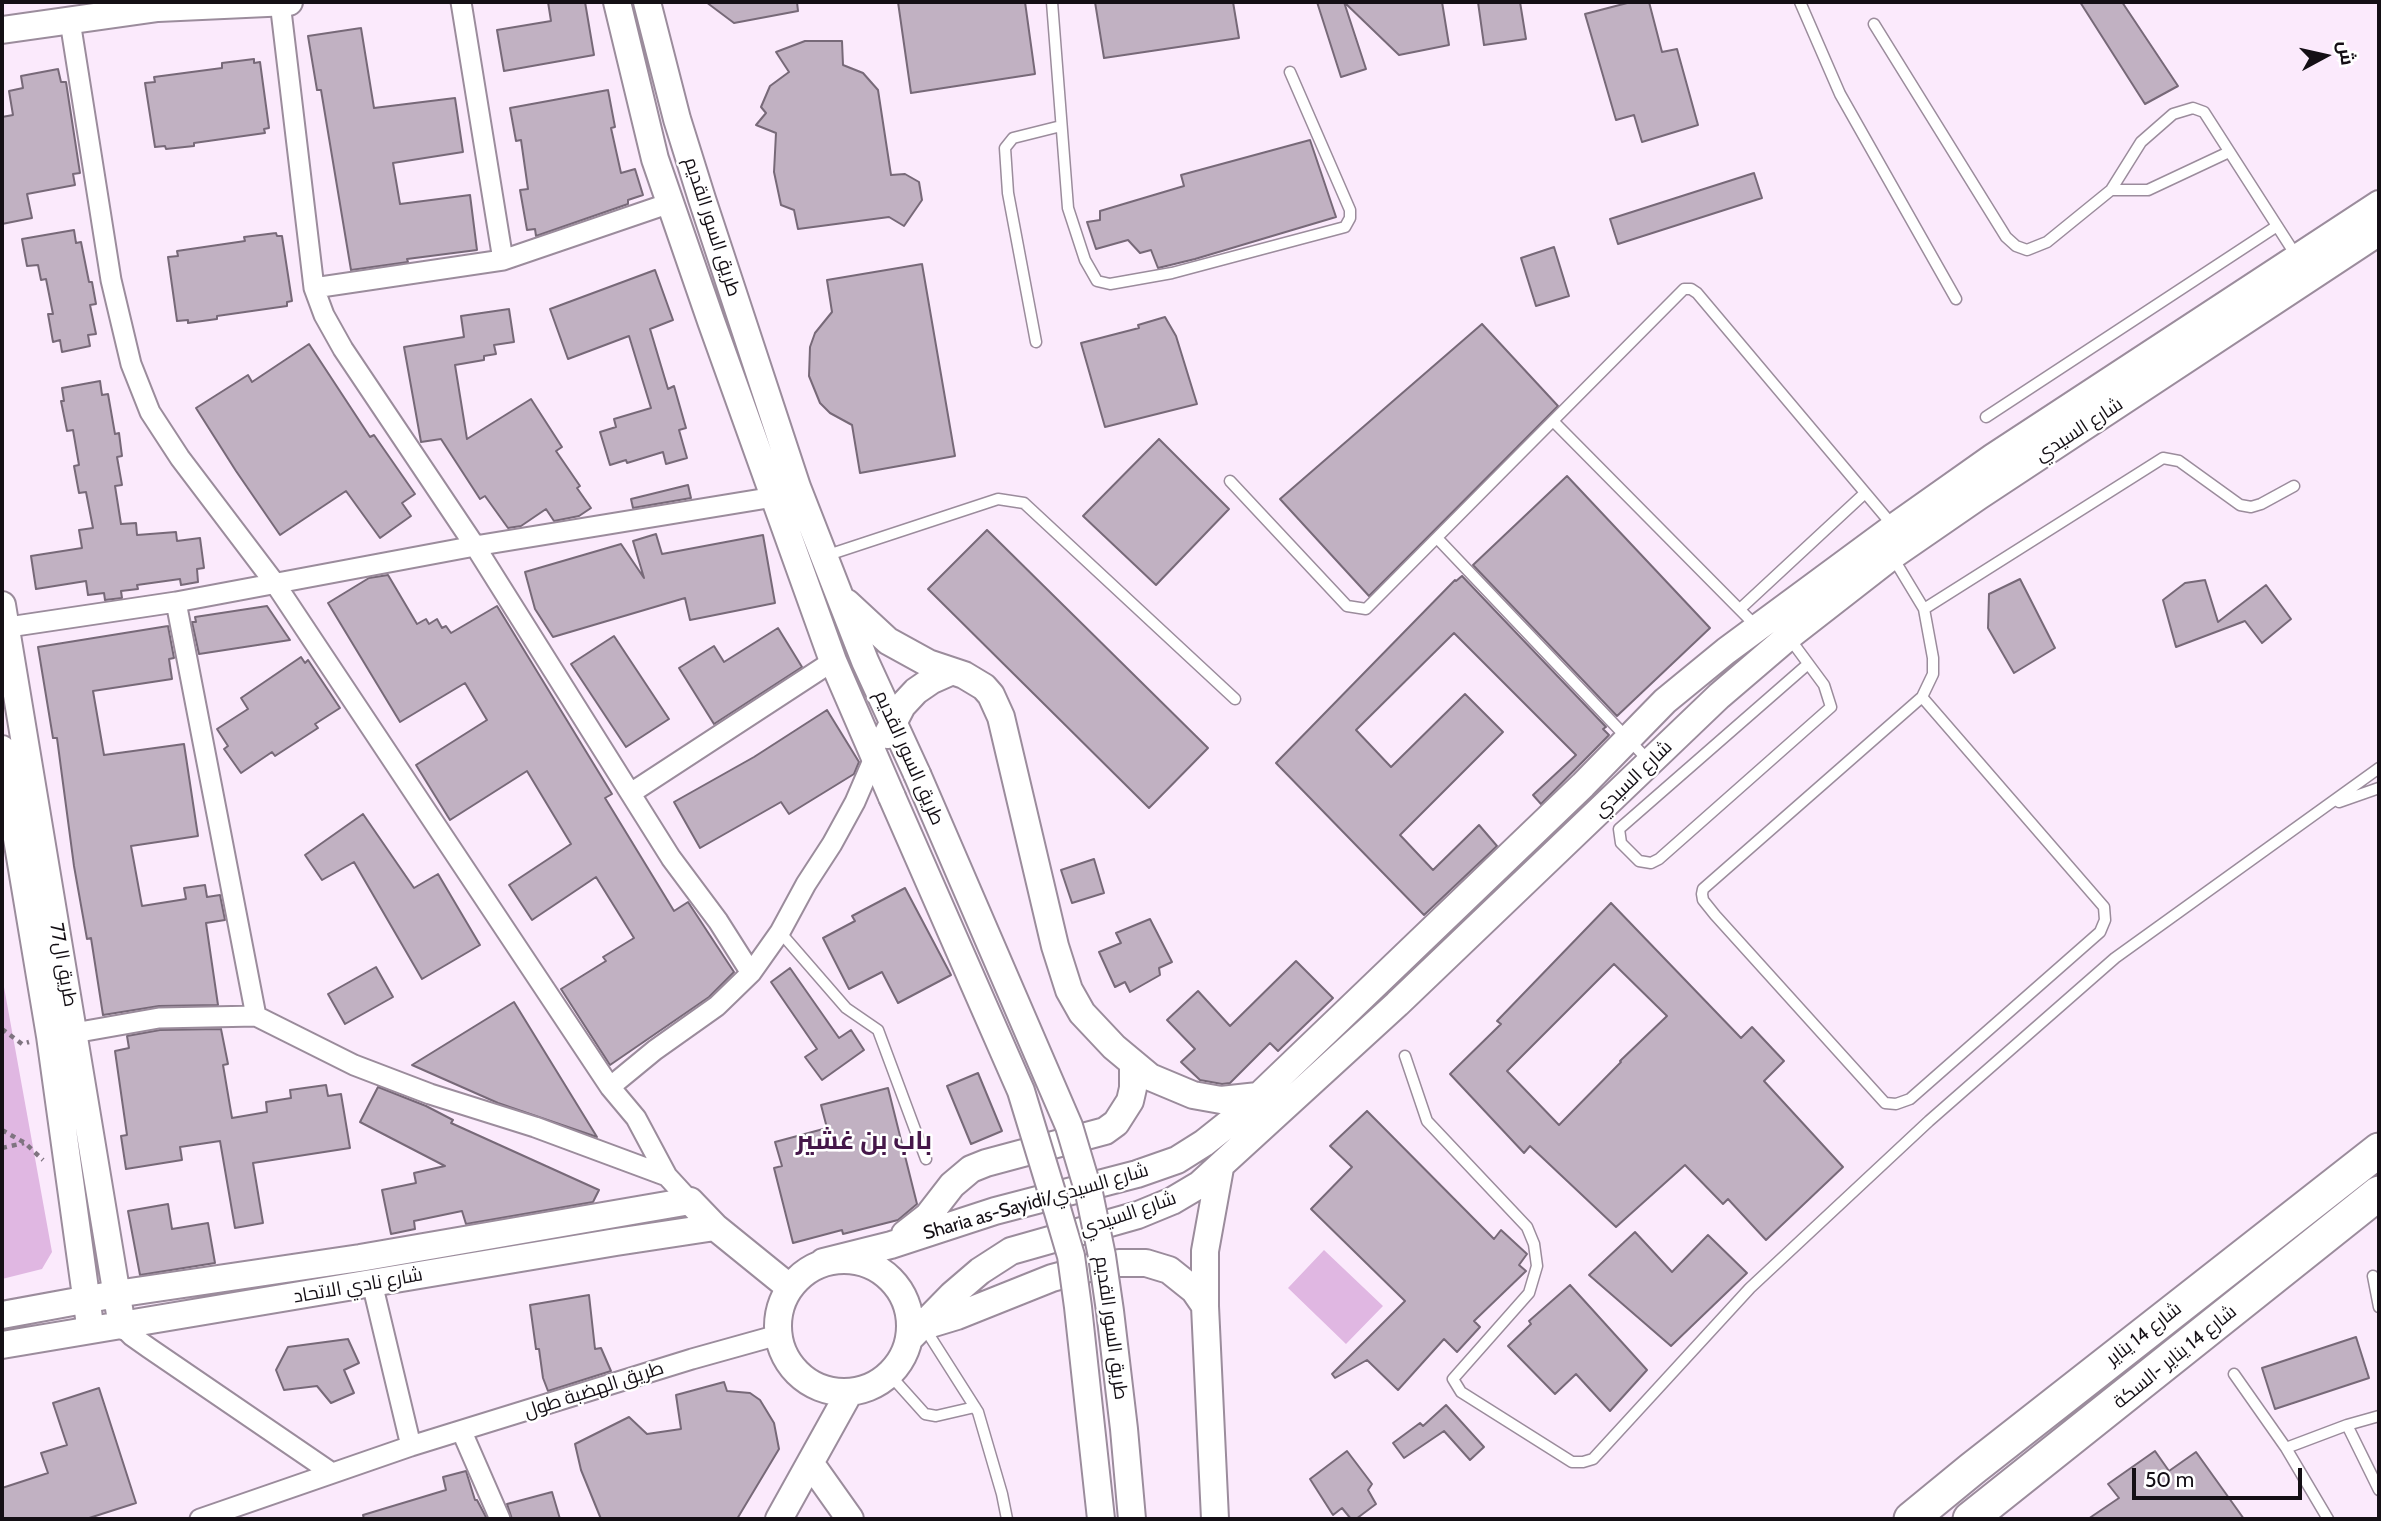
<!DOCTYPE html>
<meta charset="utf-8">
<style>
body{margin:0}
#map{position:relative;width:2381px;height:1521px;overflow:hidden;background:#fbeafc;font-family:Cabin,Cairo,sans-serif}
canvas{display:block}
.frame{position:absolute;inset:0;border:4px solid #140f15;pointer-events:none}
.north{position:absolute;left:2290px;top:21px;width:70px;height:70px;-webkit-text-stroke:5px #fff;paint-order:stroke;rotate:82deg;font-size:19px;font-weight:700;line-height:28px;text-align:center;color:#140f15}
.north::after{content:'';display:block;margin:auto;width:24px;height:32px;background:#140f15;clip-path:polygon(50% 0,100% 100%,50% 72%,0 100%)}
.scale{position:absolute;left:2132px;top:1468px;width:170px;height:32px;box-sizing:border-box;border:4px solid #140f15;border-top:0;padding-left:9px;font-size:21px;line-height:24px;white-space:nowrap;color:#140f15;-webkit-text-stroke:5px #fff;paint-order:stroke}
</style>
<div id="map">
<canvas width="2381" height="1521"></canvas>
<div class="frame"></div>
<div class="north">ش</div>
<div class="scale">50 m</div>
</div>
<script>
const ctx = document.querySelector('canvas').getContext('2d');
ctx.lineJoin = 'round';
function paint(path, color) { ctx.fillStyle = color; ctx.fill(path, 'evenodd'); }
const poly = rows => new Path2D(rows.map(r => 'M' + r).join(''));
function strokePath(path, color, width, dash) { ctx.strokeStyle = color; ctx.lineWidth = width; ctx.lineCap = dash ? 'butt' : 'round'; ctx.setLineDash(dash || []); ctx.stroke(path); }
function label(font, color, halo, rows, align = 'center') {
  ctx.font = font + ' Cabin,Cairo,sans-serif'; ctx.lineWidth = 5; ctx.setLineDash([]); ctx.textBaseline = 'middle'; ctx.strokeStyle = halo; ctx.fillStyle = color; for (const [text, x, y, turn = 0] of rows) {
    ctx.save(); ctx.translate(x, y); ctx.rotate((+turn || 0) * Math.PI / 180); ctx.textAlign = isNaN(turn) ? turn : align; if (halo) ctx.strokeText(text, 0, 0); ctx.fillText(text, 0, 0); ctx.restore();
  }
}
paint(poly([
 [2,976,52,1252,42,1269,2,1279],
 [1324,1250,1383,1306,1346,1344,1288,1288]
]), '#e0b7e2');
const building = poly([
 [548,2,585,2,594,55,504,71,497,30,551,21,548,2],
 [706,2,797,2,798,11,734,23,706,2],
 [898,2,1025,2,1035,74,911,93,898,2],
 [1095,2,1233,2,1239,38,1104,58,1095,2],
 [1317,2,1442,2,1449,45,1399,55,1344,2,1366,69,1341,77,1317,2],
 [1478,2,1520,2,1526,39,1484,45,1478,2],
 [1631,2,1649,2,1662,52,1677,49,1698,125,1642,142,1634,115,1616,120,1585,14,1631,2],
 [2080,2,2122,2,2178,86,2145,104,2080,2],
 [361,28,374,108,455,98,463,152,393,163,400,204,470,195,477,250,407,259,408,262,351,270,321,90,317,90,308,36,361,28],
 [805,41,842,41,843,65,863,73,878,90,891,175,905,174,919,182,922,200,904,226,889,217,798,229,794,210,781,205,774,172,776,133,756,125,766,113,761,107,770,86,789,72,776,52,805,41],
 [254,59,254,63,260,62,269,128,264,129,265,133,194,143,194,146,166,149,165,146,155,147,145,83,155,82,154,77,222,68,222,63,254,59],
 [58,69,61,82,66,82,80,173,73,174,75,185,27,194,32,218,2,224,2,117,13,115,9,91,23,88,21,76,58,69],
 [608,90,615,127,611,128,621,173,635,169,643,195,628,200,628,204,536,236,535,229,527,230,520,190,528,189,521,140,516,141,510,108,608,90],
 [1310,140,1336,217,1195,259,1158,268,1151,250,1140,253,1128,240,1096,249,1087,222,1100,220,1100,211,1184,186,1181,175,1310,140],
 [1754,173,1762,198,1618,244,1610,219,1754,173],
 [74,230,76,243,81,242,89,282,92,282,96,304,90,305,96,334,88,335,90,346,62,352,60,340,53,342,48,314,53,314,46,279,41,280,38,265,27,266,22,239,74,230],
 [276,233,277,236,282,236,292,301,287,302,287,306,217,316,217,319,188,323,188,320,177,321,168,257,178,256,177,251,245,241,244,237,276,233],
 [1554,247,1569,296,1536,306,1521,258,1554,247],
 [922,264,955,456,860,473,852,425,830,413,820,403,809,376,810,347,815,333,832,312,827,280,922,264],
 [655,270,673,320,650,329,668,389,674,386,686,428,679,430,687,458,666,464,663,452,627,463,626,460,610,465,600,432,616,427,614,419,651,408,629,336,568,359,550,309,655,270],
 [509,309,514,342,494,345,496,354,484,356,484,360,455,365,467,439,531,399,562,447,556,451,580,486,577,488,591,508,579,516,554,521,546,509,521,526,508,528,485,496,480,499,441,439,421,442,404,347,464,337,461,316,509,309],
 [1165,317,1176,336,1197,404,1105,427,1081,343,1139,328,1138,325,1165,317],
 [1482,324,1558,406,1369,596,1280,499,1482,324],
 [309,344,370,437,374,435,415,494,402,503,411,516,380,538,346,491,280,535,236,471,196,408,248,375,252,382,309,344],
 [100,381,102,395,108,394,115,434,119,433,122,456,117,457,122,485,115,486,121,524,136,523,137,535,176,532,177,541,200,538,204,568,197,569,198,582,181,585,180,579,137,585,138,589,121,591,122,598,105,600,104,593,88,595,86,581,36,589,31,556,82,548,79,530,93,528,86,492,79,493,74,466,79,465,73,430,67,431,61,401,64,401,62,388,100,381],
 [1159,439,1229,509,1156,585,1083,516,1159,439],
 [1567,476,1710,628,1617,716,1473,565,1567,476],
 [688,485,691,498,633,508,631,499,688,485],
 [987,530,1208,748,1149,808,928,589,987,530],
 [656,534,662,554,763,535,775,603,690,620,685,598,553,637,535,609,525,572,621,544,644,578,633,541,656,534],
 [388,575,417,624,426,619,429,624,437,619,442,628,446,626,451,633,497,606,612,794,605,798,674,911,688,902,734,972,709,997,610,1065,561,989,606,961,603,957,634,938,596,877,532,920,509,885,571,844,527,771,450,820,416,765,487,720,465,683,400,722,328,603,369,578,388,575],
 [1462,576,1606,727,1603,729,1609,735,1541,804,1533,795,1576,755,1454,633,1356,730,1391,767,1465,694,1503,732,1400,835,1433,870,1479,825,1497,846,1424,915,1276,763,1455,580,1456,581,1462,576],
 [2020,579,2055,648,2014,673,1988,628,1989,594,2020,579],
 [2205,580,2218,622,2266,585,2291,619,2262,643,2245,621,2176,647,2163,600,2185,583,2205,580],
 [267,606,290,640,199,654,192,622,196,622,195,617,267,606],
 [168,626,174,658,169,659,172,679,93,691,104,755,184,744,198,836,131,846,142,906,186,899,184,888,205,885,207,897,220,895,225,920,206,923,218,1005,159,1006,103,1015,91,938,87,939,74,866,57,738,53,738,38,647,168,626],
 [778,628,802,667,714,724,679,668,714,646,724,662,778,628],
 [614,636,669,719,626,747,571,664,614,636],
 [301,657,305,663,308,660,340,708,315,724,318,728,275,756,272,752,241,773,224,749,228,746,217,729,248,709,241,698,301,657],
 [827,710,859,762,854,774,789,814,781,802,700,848,674,802,754,757,827,710],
 [363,814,414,888,438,874,480,945,422,979,354,862,322,880,305,855,363,814],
 [1094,859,1104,893,1072,903,1061,870,1094,859],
 [905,888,951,975,898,1003,882,972,849,989,823,938,855,921,852,916,905,888],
 [1611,903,1741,1038,1752,1027,1784,1061,1764,1081,1843,1167,1766,1240,1728,1199,1723,1204,1685,1165,1616,1227,1530,1146,1524,1153,1450,1074,1501,1024,1497,1021,1611,903],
 [1614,964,1667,1016,1620,1061,1621,1062,1559,1125,1507,1071,1614,964],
 [1150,919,1172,962,1159,968,1160,975,1130,992,1125,982,1115,987,1099,952,1121,943,1116,933,1150,919],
 [1296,961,1333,998,1278,1051,1270,1043,1230,1083,1222,1084,1200,1080,1181,1062,1195,1049,1167,1020,1198,991,1230,1026,1296,961],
 [376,967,393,997,345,1024,328,994,376,967],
 [790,968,839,1038,851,1030,864,1050,822,1080,805,1057,817,1049,771,982,790,968],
 [514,1002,597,1137,498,1103,412,1065,514,1002],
 [221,1029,228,1064,223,1065,232,1118,267,1112,266,1102,291,1098,290,1090,326,1085,328,1096,341,1094,350,1148,253,1163,263,1223,235,1228,220,1141,180,1147,182,1160,126,1169,121,1136,127,1135,115,1051,129,1048,127,1036,160,1030,221,1029],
 [978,1073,1002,1131,971,1144,947,1086,978,1073],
 [378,1087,426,1106,453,1120,451,1123,599,1190,593,1202,466,1224,462,1211,414,1221,415,1229,391,1234,382,1190,416,1183,414,1173,445,1166,360,1122,378,1087],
 [888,1088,917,1204,898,1220,843,1234,842,1230,793,1243,774,1168,782,1166,775,1142,827,1128,821,1105,888,1088],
 [1367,1111,1494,1239,1501,1230,1527,1254,1519,1265,1526,1271,1474,1321,1480,1327,1457,1352,1444,1339,1398,1390,1367,1360,1335,1378,1332,1374,1405,1301,1311,1209,1352,1167,1330,1146,1367,1111],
 [168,1204,172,1229,208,1223,215,1263,140,1275,128,1211,168,1204],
 [1635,1232,1672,1272,1708,1235,1747,1273,1671,1346,1589,1275,1635,1232],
 [1570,1285,1647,1370,1610,1411,1576,1374,1555,1394,1508,1346,1531,1324,1529,1321,1570,1285],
 [589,1295,595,1349,601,1348,611,1371,548,1391,543,1378,539,1349,536,1349,530,1305,589,1295],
 [2356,1337,2369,1378,2275,1409,2262,1368,2356,1337],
 [348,1339,359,1363,344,1370,354,1393,331,1403,317,1386,284,1390,276,1370,288,1347,348,1339],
 [724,1382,727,1391,750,1393,760,1400,774,1423,779,1449,737,1519,601,1519,581,1470,575,1444,629,1417,647,1434,681,1429,676,1395,724,1382],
 [99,1388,136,1503,86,1519,2,1519,2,1488,48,1473,41,1453,67,1445,53,1403,99,1388],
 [1446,1405,1484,1447,1470,1460,1444,1431,1404,1458,1393,1443,1420,1423,1423,1426,1446,1405],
 [1347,1451,1372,1484,1368,1490,1376,1504,1356,1519,1351,1519,1342,1508,1333,1515,1310,1479,1347,1451],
 [2155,1451,2169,1471,2196,1452,2244,1519,2088,1519,2119,1498,2108,1484,2155,1451],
 [466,1471,475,1500,477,1500,487,1519,364,1519,363,1515,446,1490,443,1477,466,1471],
 [552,1492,560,1519,512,1519,507,1504,552,1492]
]);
paint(building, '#c1b1c2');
strokePath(building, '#776978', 2);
const lane = poly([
 [1052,2,1068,208,1085,260,1097,281,1110,284,1172,273,1345,227,1350,218,1350,210,1290,72],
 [1800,2,1840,94,1956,299],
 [1874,24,2006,237,2016,246,2027,250,2047,242,2111,190,2141,142,2173,114,2193,108,2204,112,2297,257],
 [2111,190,2148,190,2229,152],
 [1036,342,1008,193,1005,148,1013,138,1061,126],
 [1986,417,2277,226],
 [1554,422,1757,627],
 [1230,481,1347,606,1366,609,1684,289,1691,289,1697,293,1894,527],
 [1437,538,1649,761],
 [825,556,998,499,1024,503,1235,699],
 [1892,556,1924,609,1933,658,1933,674,1922,697,1703,889,1702,894,1703,900,1715,915,1885,1103,1896,1104,1910,1099,2100,932,2105,920,2104,907,1922,697],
 [1740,609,1865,493],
 [1924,609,2163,458,2179,461,2240,505,2251,507,2261,504,2294,486],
 [1790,639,1824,685,1831,707,1659,859,1651,863,1639,861,1621,843,1619,829,1808,664],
 [2339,802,2379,788],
 [780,932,846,1008,878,1030,926,1159],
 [1405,1056,1427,1121,1527,1227,1534,1244,1537,1266,1529,1293,1453,1379,1461,1392,1572,1462,1583,1462,1593,1459,1750,1288,1929,1121,2115,958,2379,768],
 [2373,1276,2379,1307],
 [924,1327,978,1412,1002,1494,1007,1519],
 [2234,1374,2286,1448],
 [890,1375,925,1414,936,1416,975,1407],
 [2347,1425,2379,1490],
 [2328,1519,2286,1448,2347,1425,2379,1416]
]);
const street = poly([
 [280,2,314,288,324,315,343,349,475,546,671,858,718,921,751,973],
 [70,21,111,280,131,364,150,412,180,458,274,582,610,1087,636,1118,667,1176,690,1201],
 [503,260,670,203],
 [314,288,503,260,461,2],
 [176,602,256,1016],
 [2,628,176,602,475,546,774,497,787,492],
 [631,793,833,661],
 [74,1033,159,1018,256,1016,354,1065,430,1094,535,1127,667,1176],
 [610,1087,655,1050,717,1006,751,973,780,932,806,884,832,844,855,802,874,758],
 [372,1283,411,1446],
 [122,1326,132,1336,149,1348,332,1473],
 [462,1432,500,1519],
 [200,1519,411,1446,692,1359,778,1335]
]);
const secondary = poly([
 [617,2,655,159,711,321,833,661,892,797],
 [647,2,677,119,702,199,797,487,865,661,917,774],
 [2,30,158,8,289,2],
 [847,603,888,641,928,663,964,675,984,687,991,695,1001,717,1055,946,1069,990,1082,1013,1114,1047,1150,1077,1193,1095,1221,1100,1258,1096],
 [2,605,122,1326],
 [887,735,902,706,916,691,932,680,950,672],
 [2,749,50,1036,89,1318],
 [905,1234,928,1216,952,1185,971,1169,986,1163,1105,1131,1116,1123,1130,1101,1133,1088,1133,1064],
 '778 1326a66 66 0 1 1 132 0a66 66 0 1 1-132 0Z',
 [823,1262,891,1245,995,1211,1137,1174,1177,1160,1204,1143,1238,1116,1409,952,1583,785,1665,701,1726,651,1894,527,1993,457,2379,204],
 [2,1315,116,1294,360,1258,690,1201,715,1227,789,1287],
 [924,1326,957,1316,1052,1278,1089,1268,1119,1263,1146,1263,1169,1270,1194,1290,1205,1306],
 [911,1337,952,1295,980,1271,1011,1251,1138,1215,1172,1201,1199,1185,1397,1004,1719,696,1788,637,1892,556,1979,496,2379,232],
 [2,1345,616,1242,715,1227],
 [811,1464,850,1519],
 [779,1519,849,1393],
 [1215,1519,1205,1306,1205,1251,1220,1168]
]);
const highway = poly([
 [1911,1519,1972,1469,2379,1150],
 [1970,1519,2379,1193]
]);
strokePath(lane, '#9b8c9c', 13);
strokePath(street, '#9b8c9c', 23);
strokePath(secondary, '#9b8c9c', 30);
strokePath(highway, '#9b8c9c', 37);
strokePath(poly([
 [2,1029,22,1044,29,1042],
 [2,1130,25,1143,43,1160],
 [2,1148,24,1143]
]), '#7f7480', 4.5, [5, 5]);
strokePath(lane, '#fff', 10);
strokePath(street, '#fff', 19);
strokePath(secondary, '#fff', 26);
strokePath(highway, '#fff', 33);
const secondaryBridge = poly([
 [917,774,1069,1126,1089,1193,1102,1256,1110,1311,1124,1429,1132,1519],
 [892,797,1021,1091,1058,1212,1071,1256,1078,1307,1101,1519]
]);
strokePath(secondaryBridge, '#9b8c9c', 30, []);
strokePath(secondaryBridge, '#fff', 26);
label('19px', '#140f15', '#fff', [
 ["طريق السور القديم",712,227,72],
 ["شارع السيدي",2079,430,-33],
 ["طريق السور القديم",909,758,66],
 ["شارع السيدي",1633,779,-44],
 ["طريق ال77",63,965,80],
 ["Sharia as-Sayidi/شارع السيدي",1036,1202,-16],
 ["شارع السيدي",1128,1214,-19],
 ["شارع نادي الاتحاد",358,1286,-10],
 ["طريق السور القديم",1111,1328,82],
 ["شارع 14 يناير",2144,1334,-38],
 ["شارع 14 يناير -السكة",2175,1357,-39],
 ["طريق الهضبة طول",594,1390,-18]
]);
label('bold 26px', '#451749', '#fff', [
 ["باب بن غشير",864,1141]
]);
</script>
